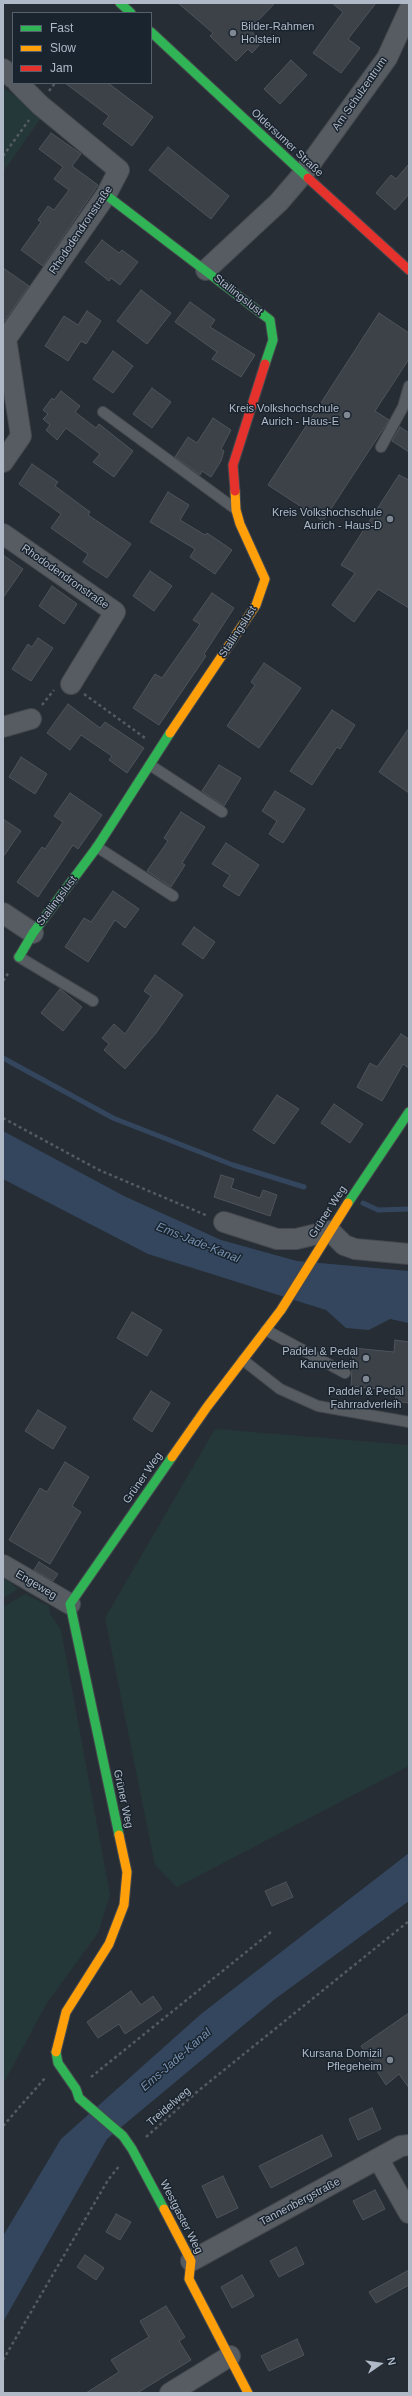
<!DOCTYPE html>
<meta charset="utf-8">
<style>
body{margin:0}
#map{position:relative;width:412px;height:2396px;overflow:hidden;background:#272d34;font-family:Helvetica,sans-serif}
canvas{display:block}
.frame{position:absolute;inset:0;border:4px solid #b0b9c7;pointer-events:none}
.legend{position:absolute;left:12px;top:12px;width:140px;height:72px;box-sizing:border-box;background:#1a242f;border:1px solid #56606c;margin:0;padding:5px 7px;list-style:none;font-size:12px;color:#b0b9c7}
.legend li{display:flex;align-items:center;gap:8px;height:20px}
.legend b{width:20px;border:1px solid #56606c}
.north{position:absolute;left:360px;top:2344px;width:40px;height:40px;-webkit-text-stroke:3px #1a242f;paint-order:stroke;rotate:77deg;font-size:11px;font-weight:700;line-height:16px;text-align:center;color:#b0b9c7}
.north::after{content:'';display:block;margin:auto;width:14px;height:18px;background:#b0b9c7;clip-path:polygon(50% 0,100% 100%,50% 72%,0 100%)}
</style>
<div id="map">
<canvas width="412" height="2396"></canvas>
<div class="frame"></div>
<ul class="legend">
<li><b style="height:5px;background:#30b455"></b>Fast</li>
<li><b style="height:5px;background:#ff9f0a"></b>Slow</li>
<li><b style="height:5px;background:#e5322d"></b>Jam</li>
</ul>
<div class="north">N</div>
</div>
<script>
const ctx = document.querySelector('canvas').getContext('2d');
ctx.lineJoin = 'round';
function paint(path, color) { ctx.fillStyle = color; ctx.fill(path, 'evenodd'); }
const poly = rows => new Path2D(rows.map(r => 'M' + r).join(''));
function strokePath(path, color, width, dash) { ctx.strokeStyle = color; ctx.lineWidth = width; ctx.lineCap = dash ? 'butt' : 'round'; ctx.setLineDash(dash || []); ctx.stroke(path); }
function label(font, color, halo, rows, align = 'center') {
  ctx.font = font + ' Helvetica,sans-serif'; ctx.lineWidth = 3; ctx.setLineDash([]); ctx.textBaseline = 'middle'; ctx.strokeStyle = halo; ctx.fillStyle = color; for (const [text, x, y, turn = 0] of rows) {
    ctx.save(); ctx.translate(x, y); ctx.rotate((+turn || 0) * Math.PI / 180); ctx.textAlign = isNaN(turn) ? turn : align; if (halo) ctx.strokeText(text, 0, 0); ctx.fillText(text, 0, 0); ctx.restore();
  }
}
paint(poly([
 [3,88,43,115,3,172],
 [215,1429,409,1445,409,1766,177,1887,155,1865,105,1618],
 [3,1577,18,1589,3,1598],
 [25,1594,49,1606,50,1614,61,1630,110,1895,98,1933,47,2003,3,2084,3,1607]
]), '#24383a');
paint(poly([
 [3,1131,124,1196,221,1240,297,1261,409,1271,409,1323,390,1319,369,1330,346,1328,326,1310,148,1254,3,1179],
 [409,1853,409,1901,275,1999,107,2139,3,2322,3,2236,61,2139,201,2014]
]), '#33465e');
strokePath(poly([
 [3,1058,113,1118,233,1165,304,1187],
 [363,1203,378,1210,409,1209]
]), '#33465e', 5);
const building = poly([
 [178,3,275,3,250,29,261,43,252,53,248,49,236,61,210,36,213,33,178,3],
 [332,3,376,3,348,39,360,48,341,73,313,53,343,12,332,3],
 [291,60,307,75,280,104,264,89,291,60],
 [65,83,108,83,153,117,132,146,103,124,109,116,65,83],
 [51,133,81,154,72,166,98,185,43,266,21,250,41,222,38,220,48,206,54,210,69,190,54,179,63,167,39,149,51,133],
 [168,147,229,196,211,219,149,170,168,147],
 [409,164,409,194,395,210,376,193,391,175,396,179,409,164],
 [102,240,119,253,122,250,138,262,120,285,111,278,109,281,85,262,102,240],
 [3,268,29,286,3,323,3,268],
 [141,290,171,313,147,344,117,321,141,290],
 [190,302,215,320,210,327,255,355,241,377,212,359,217,352,175,322,190,302],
 [87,311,101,321,86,344,81,341,68,361,45,346,64,316,78,325,87,311],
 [379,313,409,333,409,359,375,411,389,420,323,521,268,485,379,313],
 [113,351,133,366,113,393,93,379,113,351],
 [152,388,171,402,152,428,133,414,152,388],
 [61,391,80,406,75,412,96,428,99,424,133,451,114,477,93,462,100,454,66,428,57,440,46,430,50,425,43,419,48,414,43,410,52,398,54,400,61,391],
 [213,418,231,430,221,449,224,451,221,461,211,477,202,471,200,475,175,457,188,437,197,443,213,418],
 [400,427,409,433,409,452,392,441,400,427],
 [32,464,58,482,55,486,90,512,88,515,131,544,107,578,83,562,88,554,51,528,61,514,19,484,32,464],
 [399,475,409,480,409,608,378,589,354,622,332,605,355,573,341,565,399,475],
 [168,492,189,505,180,520,205,535,207,533,232,550,215,574,190,557,195,549,150,522,168,492],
 [3,555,23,569,3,598,3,555],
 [150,571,172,586,154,611,133,596,150,571],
 [52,586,77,604,64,624,39,606,52,586],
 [212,593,234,608,204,654,206,656,159,725,133,708,155,674,162,678,200,624,193,620,212,593],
 [38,638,53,648,31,681,12,669,28,644,32,647,38,638],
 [264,663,301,688,259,748,227,726,255,685,251,682,264,663],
 [68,704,100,728,105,722,144,748,127,773,109,760,112,756,81,735,70,750,47,733,68,704],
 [332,710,355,725,340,749,337,747,312,785,290,771,332,710],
 [409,728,409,793,379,772,409,728],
 [21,757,47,774,35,794,9,777,21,757],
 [219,765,241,778,224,806,202,791,219,765],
 [275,791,305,809,283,843,269,834,277,821,262,811,275,791],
 [70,793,102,815,78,849,73,845,38,897,17,882,42,847,45,849,63,822,54,816,70,793],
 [181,812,205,827,182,863,185,865,171,887,147,871,168,841,164,838,181,812],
 [3,819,21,831,3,857,3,819],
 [226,843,259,865,239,896,223,886,230,875,212,864,226,843],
 [113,891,139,909,125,928,115,920,88,962,65,947,84,918,91,922,113,891],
 [194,927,215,942,203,959,182,944,194,927],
 [155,975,183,995,156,1033,125,1069,104,1050,109,1044,102,1038,114,1024,125,1034,151,996,144,991,155,975],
 [60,989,82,1007,63,1031,41,1013,60,989],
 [401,1034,409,1039,409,1068,403,1064,382,1101,357,1087,370,1063,377,1067,401,1034],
 [277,1095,299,1109,274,1144,253,1130,277,1095],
 [334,1104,363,1124,350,1143,321,1123,334,1104],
 [221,1175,234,1179,231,1188,260,1198,263,1190,277,1195,270,1216,214,1197,221,1175],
 [132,1312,162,1330,147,1356,117,1338,132,1312],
 [395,1340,409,1342,409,1403,395,1401,397,1391,351,1386,353,1348,394,1352,395,1340],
 [151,1391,170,1403,152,1432,133,1419,151,1391],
 [38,1410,66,1427,53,1449,25,1431,38,1410],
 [65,1462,89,1477,72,1506,81,1512,50,1564,9,1540,40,1488,47,1492,65,1462],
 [39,1562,58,1574,53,1581,34,1570,39,1562],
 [286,1882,293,1897,272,1906,265,1891,286,1882],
 [131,1991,141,2005,153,1996,162,2009,125,2034,119,2024,98,2038,87,2022,131,1991],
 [409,2013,409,2088,399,2074,386,2085,361,2046,409,2013],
 [372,2108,381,2129,358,2140,349,2119,372,2108],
 [322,2135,332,2156,271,2188,259,2166,322,2135],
 [223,2176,238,2208,217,2218,202,2186,223,2176],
 [375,2190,385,2209,363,2220,353,2201,375,2190],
 [116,2214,131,2222,120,2240,106,2232,116,2214],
 [296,2247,304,2264,279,2277,270,2261,296,2247],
 [85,2255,104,2268,96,2280,77,2267,85,2255],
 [409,2270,409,2285,376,2303,369,2292,409,2270],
 [242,2275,254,2296,232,2308,221,2287,242,2275],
 [166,2306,185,2337,179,2341,191,2360,137,2393,86,2393,119,2372,111,2360,149,2337,140,2321,166,2306],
 [297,2339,304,2355,269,2371,261,2356,297,2339]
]);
paint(building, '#3c4248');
strokePath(building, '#4f545c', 1);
const lane = poly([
 [103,412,234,508],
 [381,447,403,407,409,386],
 [150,765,222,812],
 [97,847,173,896],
 [19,957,93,1001],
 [266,1330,345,1373],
 [243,1360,280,1389,318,1406,409,1422]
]);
const street = poly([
 [3,69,13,78],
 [206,270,279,202,303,174,387,58,409,10],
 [3,462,21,436,6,339,106,195,119,170,40,105,18,83],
 [3,534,115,612,71,684],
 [3,727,31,719],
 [3,913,33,933],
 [224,1222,277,1239,296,1239,330,1231,344,1245,355,1249,409,1254],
 [3,1565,70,1604],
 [379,2160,409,2213],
 [191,2261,401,2146,409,2145],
 [170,2393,230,2356]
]);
const fast = poly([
 [120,3,131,13],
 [151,32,308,178],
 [106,195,270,320,273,340,265,364],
 [19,957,33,933,97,847,170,733],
 [348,1203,409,1112],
 [119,1835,70,1604,172,1457],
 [56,2052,58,2063,76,2089,79,2098,123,2136,132,2149,164,2209]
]);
const slow = poly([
 [170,733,256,605,265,579,240,524,236,510,235,491],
 [172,1457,207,1407,281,1310,348,1203],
 [56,2052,66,2012,109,1944,124,1905,127,1872,119,1835],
 [164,2209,191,2261,189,2279,248,2393]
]);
const jam = poly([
 [308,178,409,270],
 [235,491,233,465,265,364]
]);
strokePath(lane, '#45494f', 12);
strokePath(street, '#45494f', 22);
strokePath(fast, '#45494f', 11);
strokePath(slow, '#45494f', 11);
strokePath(jam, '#45494f', 11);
strokePath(poly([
 [49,91,55,83],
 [3,156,29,120],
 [84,694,145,738],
 [42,705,54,690],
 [3,981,9,972],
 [3,1118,99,1170,208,1216],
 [91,2077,271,1932],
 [3,2126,45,2078],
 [146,2137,198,2091,409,1921],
 [3,2360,108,2180,120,2165]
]), '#545b61', 2.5, [3, 3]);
strokePath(lane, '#575c63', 10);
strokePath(street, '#575c63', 20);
strokePath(fast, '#30b455', 9);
strokePath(slow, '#ff9f0a', 9);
strokePath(jam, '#e5322d', 9);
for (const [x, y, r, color] of [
 [233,33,4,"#808894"],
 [347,415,4,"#808894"],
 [390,519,4,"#808894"],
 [366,1358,4,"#808894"],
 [366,1379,4,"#808894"],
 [390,2060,4,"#808894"]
]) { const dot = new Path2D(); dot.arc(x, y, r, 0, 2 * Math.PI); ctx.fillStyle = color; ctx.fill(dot); strokePath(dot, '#1a242f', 1.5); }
label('11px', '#b0b9c7', '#1a242f', [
 ["Bilder-Rahmen",241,27,"left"],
 ["Holstein",241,40,"left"],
 ["Kreis Volkshochschule",339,409],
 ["Aurich - Haus-E",339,422],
 ["Kreis Volkshochschule",382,513],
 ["Aurich - Haus-D",382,526],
 ["Paddel & Pedal",358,1352],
 ["Kanuverleih",358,1365],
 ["Paddel & Pedal",366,1392,"center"],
 ["Fahrradverleih",366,1405,"center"],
 ["Kursana Domizil",382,2054],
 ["Pflegeheim",382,2067]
], 'right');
label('11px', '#b0b9c7', '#1a242f', [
 ["Am Schulzentrum",360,94,-55],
 ["Oldersumer Straße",287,143,43],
 ["Rhododendronstraße",81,230,-56],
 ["Stallingslust",238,295,38],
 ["Rhododendronstraße",65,577,35],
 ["Stallingslust",238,632,-57],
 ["Stallingslust",57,901,-53],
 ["Grüner Weg",328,1212,-57],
 ["Grüner Weg",143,1478,-55],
 ["Engeweg",36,1585,31],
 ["Grüner Weg",123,1799,78],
 ["Treidelweg",169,2107,-41],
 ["Tannenbergstraße",300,2202,-28],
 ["Westgaster Weg",181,2217,63]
]);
label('italic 12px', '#7691b0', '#1a242f', [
 ["Ems-Jade-Kanal",198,1243,22],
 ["Ems-Jade-Kanal",176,2060,-41]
]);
</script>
